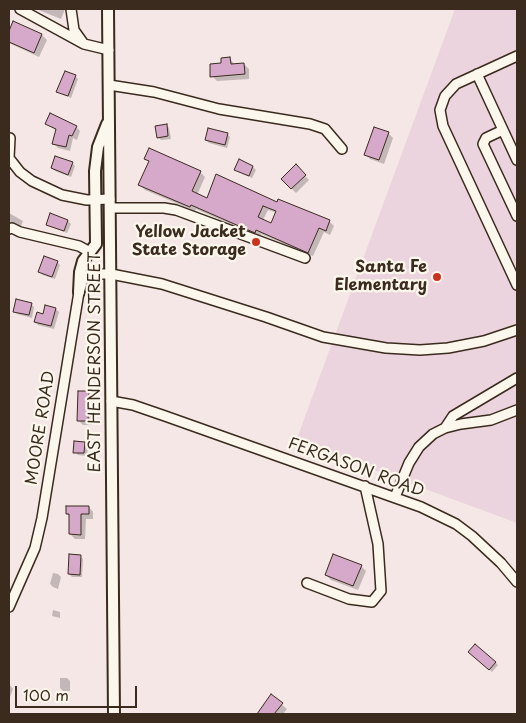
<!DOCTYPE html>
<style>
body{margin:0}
#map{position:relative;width:526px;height:723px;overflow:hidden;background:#f4e7e5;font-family:"Playpen Sans",sans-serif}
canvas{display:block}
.frame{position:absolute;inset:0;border:10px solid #3b2a1e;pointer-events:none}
.scale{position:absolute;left:15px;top:686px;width:122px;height:22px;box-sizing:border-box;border:2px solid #3b2a1e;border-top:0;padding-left:6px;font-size:15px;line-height:18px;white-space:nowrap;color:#3b2a1e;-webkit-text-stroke:4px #fbf7ec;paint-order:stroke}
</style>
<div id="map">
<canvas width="526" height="723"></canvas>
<div class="frame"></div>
<div class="scale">100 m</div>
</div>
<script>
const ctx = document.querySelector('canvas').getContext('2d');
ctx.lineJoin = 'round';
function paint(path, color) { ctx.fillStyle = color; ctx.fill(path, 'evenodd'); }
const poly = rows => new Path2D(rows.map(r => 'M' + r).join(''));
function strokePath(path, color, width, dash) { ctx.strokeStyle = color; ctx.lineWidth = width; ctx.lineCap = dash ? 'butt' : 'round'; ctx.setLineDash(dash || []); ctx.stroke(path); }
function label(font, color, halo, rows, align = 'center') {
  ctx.font = font + ' "Playpen Sans",sans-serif'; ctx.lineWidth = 4.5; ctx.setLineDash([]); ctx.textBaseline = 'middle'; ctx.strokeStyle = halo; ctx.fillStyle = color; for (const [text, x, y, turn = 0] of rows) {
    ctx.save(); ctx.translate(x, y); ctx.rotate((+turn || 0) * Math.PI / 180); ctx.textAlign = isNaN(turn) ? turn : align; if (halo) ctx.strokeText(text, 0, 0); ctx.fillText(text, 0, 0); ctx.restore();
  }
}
paint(poly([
 [455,9,517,9,517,523,296,441]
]), '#ebd4dd');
paint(poly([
 [36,9,65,9,61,19],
 [14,23,42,35,47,40,39,57,9,43,9,34],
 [230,59,235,65,244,64,249,69,249,79,217,81,212,76],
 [75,76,78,79,71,98,61,94,58,91],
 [46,124,76,127,80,131,77,140,73,138,70,151,58,148,54,144,57,131],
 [166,125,169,128,171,139,161,140,158,137],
 [388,133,393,138,384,164,370,159,366,155],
 [227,134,230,137,227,148,209,143,206,140],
 [146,159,200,172,205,177,197,195,207,199,277,204,329,221,334,226,330,235,324,232,313,256,261,234,260,237,196,209,195,211,145,190,140,185,149,162],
 [268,210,277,213,272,224,263,220],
 [72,163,75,166,71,177,55,171,52,168],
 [296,166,309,180,296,193,282,179],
 [253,167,256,170,252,178,239,172,236,169],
 [9,213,23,221,21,226,9,221],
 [68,221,71,224,67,233,51,227,48,224],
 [57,262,60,265,55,279,43,275,40,272],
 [31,304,34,307,32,318,17,314,14,311],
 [56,309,59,312,54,329,38,325,35,322],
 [88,392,93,397,92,425,83,425,78,420],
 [85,443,88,446,87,456,78,455,75,452],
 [89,507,93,512,93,519,86,519,85,539,75,539,70,534,71,517,67,514],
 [80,556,83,559,82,577,72,577,69,574],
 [361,566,366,571,358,590,331,580,326,575],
 [53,573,58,574,61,577,58,589,53,587,50,584],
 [53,610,60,612,60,618,52,616],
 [473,655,495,662,498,665,492,672],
 [60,678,67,678,70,681,70,691,63,691,60,688],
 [9,684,13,689,9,700],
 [272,696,287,709,283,714,258,714]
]), '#0003');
const building = poly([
 [13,21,42,34,34,53,9,42,9,31,13,21],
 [230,57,231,64,244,63,245,74,210,77,210,64,221,63,221,58,230,57],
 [65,71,76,75,68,96,56,92,65,71],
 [50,113,77,126,72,136,69,135,66,147,52,144,56,129,45,124,50,113],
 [167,124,168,136,157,138,155,126,167,124],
 [374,127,389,132,379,160,364,155,374,127],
 [208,128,228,133,225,145,205,140,208,128],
 [149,148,201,171,192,191,207,198,216,174,277,202,278,199,330,220,326,231,319,228,308,253,256,230,255,233,191,205,190,207,138,185,149,161,144,159,149,148],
 [263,206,276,211,271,223,258,217,263,206],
 [55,156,73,162,68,175,51,168,55,156],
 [239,159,253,166,249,176,234,170,239,159],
 [296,164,306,175,291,189,281,179,296,164],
 [50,213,68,220,64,231,46,225,50,213],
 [44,256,58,261,52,277,38,272,44,256],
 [16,299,32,303,29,315,13,312,16,299],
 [45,305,56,308,51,326,34,322,37,312,43,314,45,305],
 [78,391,89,391,88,421,77,421,78,391],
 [74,441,85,442,84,453,73,453,74,441],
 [66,506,89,506,89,514,81,514,81,535,69,534,69,514,66,514,66,506],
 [69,554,81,555,80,575,68,574,69,554],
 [333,554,362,565,353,586,325,575,333,554],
 [475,644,496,662,489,670,468,652,475,644],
 [271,694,283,703,274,714,257,714,271,694]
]);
paint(building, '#d6a8c9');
strokePath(building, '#3b2a1e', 1);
const minor = poly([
 [20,9,84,44],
 [71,9,74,30,84,44,109,50],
 [517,56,456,84,445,96,440,110,443,126,517,285],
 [477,74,517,160],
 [109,85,154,92,219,109,310,124,325,129,342,149],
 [503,130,486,138,483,144,517,216],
 [10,138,9,158,20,172,32,181,62,195,87,200,110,199],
 [110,208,164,208,176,210,305,258],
 [9,229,12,228,20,232,79,246,90,252],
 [111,401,133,405,165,416,421,507,456,524,472,536,501,563,517,582],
 [445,428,453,416,517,378],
 [395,497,409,463,419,447,433,434,445,428,461,424,491,420,517,410],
 [307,583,349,599,372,602,381,591,378,544,365,486],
 [9,607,35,548,42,518,79,292,84,277,89,274,111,274,162,284,266,317,323,337,386,348,420,350,448,348,484,341,517,330]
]);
const major = poly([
 [108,9,114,714],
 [79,292,80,272,83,261,96,244,95,171,98,147,107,124]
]);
strokePath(minor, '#3b2a1e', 12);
strokePath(major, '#3b2a1e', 14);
strokePath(minor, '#fbf7ec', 9);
strokePath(major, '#fbf7ec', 10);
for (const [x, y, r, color] of [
 [256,242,5,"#c8321e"],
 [437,277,5,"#c8321e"]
]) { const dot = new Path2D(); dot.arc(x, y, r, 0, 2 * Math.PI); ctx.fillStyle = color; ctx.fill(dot); strokePath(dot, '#fbf7ec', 2); }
label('bold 16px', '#3b2a1e', '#fbf7ec', [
 ["Yellow Jacket",246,233],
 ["State Storage",246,251],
 ["Santa Fe",427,268],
 ["Elementary",427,286]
], 'right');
label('16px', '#3b2a1e', '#fbf7ec', [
 ["EAST HENDERSON STREET",96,362,-90],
 ["MOORE ROAD",41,428,-81],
 ["FERGASON ROAD",356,468,20]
]);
</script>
